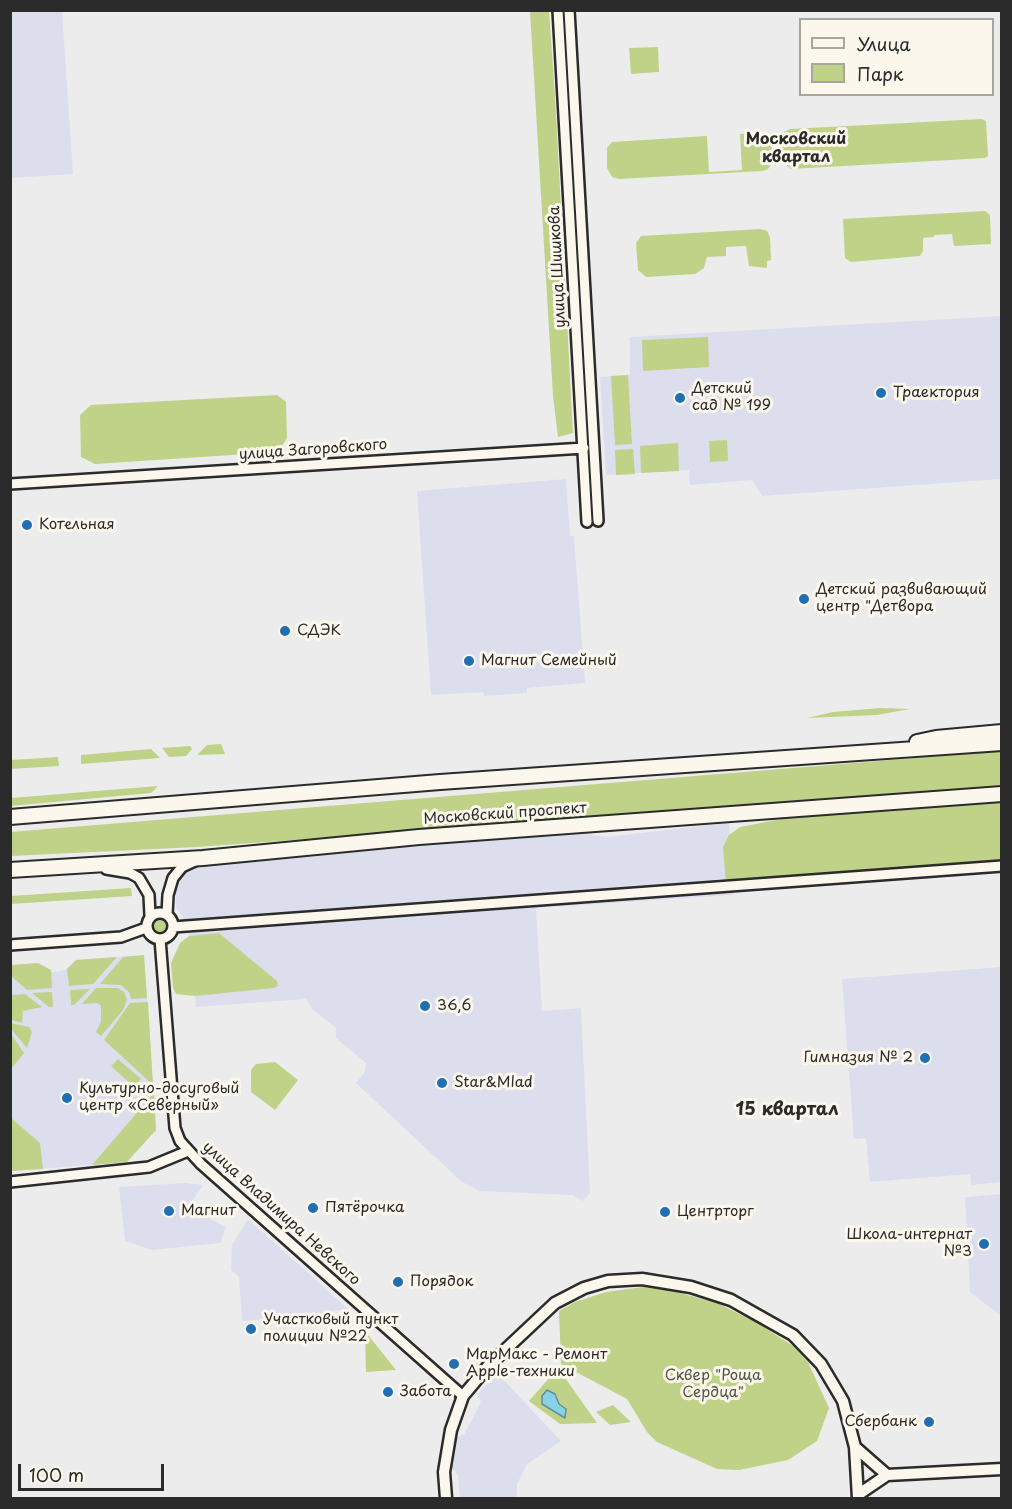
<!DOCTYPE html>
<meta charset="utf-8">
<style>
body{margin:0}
#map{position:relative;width:1012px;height:1509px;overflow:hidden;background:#edeced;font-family:"Playpen Sans",sans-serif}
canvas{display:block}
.frame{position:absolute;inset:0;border:12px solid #2b2b2b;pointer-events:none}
.legend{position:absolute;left:799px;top:18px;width:195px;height:78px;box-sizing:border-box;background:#fbf7ec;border:2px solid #a8a59f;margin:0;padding:8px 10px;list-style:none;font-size:18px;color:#2b2b2b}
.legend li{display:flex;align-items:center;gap:12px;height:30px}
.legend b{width:30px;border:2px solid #a8a59f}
.scale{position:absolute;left:18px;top:1464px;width:146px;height:27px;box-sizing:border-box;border:3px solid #2b2b2b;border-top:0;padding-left:8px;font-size:18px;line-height:21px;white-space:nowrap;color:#2b2b2b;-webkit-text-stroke:4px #fbf7ec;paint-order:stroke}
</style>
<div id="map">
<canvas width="1012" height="1509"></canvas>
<div class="frame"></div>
<ul class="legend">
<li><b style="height:8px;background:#fbf7ec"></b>Улица</li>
<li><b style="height:16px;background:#bfd288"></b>Парк</li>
</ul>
<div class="scale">100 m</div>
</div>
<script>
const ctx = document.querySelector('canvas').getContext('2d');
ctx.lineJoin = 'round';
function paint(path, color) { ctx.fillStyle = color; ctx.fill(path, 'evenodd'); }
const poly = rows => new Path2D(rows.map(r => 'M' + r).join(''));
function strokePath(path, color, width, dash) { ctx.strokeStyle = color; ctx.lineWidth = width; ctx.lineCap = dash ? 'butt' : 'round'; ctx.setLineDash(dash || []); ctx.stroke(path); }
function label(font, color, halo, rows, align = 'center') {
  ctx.font = font + ' "Playpen Sans",sans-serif'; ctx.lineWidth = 6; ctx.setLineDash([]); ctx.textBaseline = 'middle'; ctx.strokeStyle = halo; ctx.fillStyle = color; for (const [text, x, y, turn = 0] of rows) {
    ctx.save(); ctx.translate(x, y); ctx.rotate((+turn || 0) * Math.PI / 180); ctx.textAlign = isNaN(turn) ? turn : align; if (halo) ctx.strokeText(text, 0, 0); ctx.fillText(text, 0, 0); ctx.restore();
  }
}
paint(poly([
 [11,10,62,11,73,174,11,178],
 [1001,316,1001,479,762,496,752,480,690,485,689,470,606,475,600,377,630,375,630,337],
 [566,479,570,536,574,536,585,683,527,688,527,693,484,696,483,692,431,695,417,491],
 [729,823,733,895,536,908,542,1011,581,1008,590,1193,583,1201,572,1195,480,1191,462,1182,356,1083,365,1072,366,1063,336,1038,336,1028,313,1010,306,999,196,1007,191,943,186,922,176,907,175,877,188,865,431,844,586,834,606,837],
 [144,955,156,1130,127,1162,11,1171,11,965,38,963,53,972,65,970,76,960],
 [1001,967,1001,1182,971,1185,970,1174,870,1182,866,1138,854,1139,842,979],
 [185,1183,203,1185,191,1203,207,1217,226,1227,220,1243,152,1250,125,1241,119,1187],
 [1001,1194,1002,1194,1001,1316,970,1292,965,1197],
 [248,1219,348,1309,325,1312,323,1317,287,1322,283,1317,242,1321,239,1277,231,1270,232,1245],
 [497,1373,561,1441,527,1464,517,1484,517,1498,460,1498,458,1475,449,1465,457,1437,464,1435,481,1402,477,1395]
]), '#dcdeee');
paint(poly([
 [530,11,549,11,555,95,573,433,558,437,553,396],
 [658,47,659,72,631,74,629,48],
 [982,119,986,121,988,156,985,158,791,169,783,162,781,141,784,132,790,129],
 [762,133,771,139,773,162,768,169,762,171,619,179,612,177,607,168,607,148,612,142,707,136,709,172,742,170,740,134],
 [985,211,990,215,991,244,954,246,952,234,934,235,934,237,923,238,923,251,920,256,851,262,845,258,843,219],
 [761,229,767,231,770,237,771,260,767,261,767,268,749,266,746,246,726,247,726,256,707,257,704,268,695,274,646,277,638,270,636,243,641,236],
 [708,337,709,367,643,371,642,340],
 [628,375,632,444,615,445,611,376],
 [277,395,286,402,287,438,278,452,95,464,81,457,80,415,91,405],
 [727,440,728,461,710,462,709,441],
 [678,443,679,471,641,473,640,446],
 [633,449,635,474,616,475,615,450],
 [880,708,910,709,877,715,807,718,833,712],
 [221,744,225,754,197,755,207,745],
 [190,746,192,749,186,756,169,757,162,748],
 [151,749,160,758,81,764,81,755],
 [1001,751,1001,789,197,847,11,856,10,832],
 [58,757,59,766,11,769,11,760],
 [158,786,151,793,11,806,11,798],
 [1001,794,1001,866,726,885,723,847,729,835,740,827,802,815],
 [131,888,132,896,11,904,11,896],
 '150 926a10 10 0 1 1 20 0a10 10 0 1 1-20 0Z',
 [219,933,277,981,278,986,274,988,195,996,176,994,173,988,171,963,180,943,189,936],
 [144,955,147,998,131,999,129,992,121,985,100,984,123,957],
 [117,957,93,984,69,986,67,969,76,960],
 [38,963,51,970,52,988,27,990,11,976,11,965],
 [96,988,118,988,124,992,127,1000,123,1010,101,1036,96,1032,101,1022,101,1006,97,1003,82,1004],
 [90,989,74,1005,71,1005,70,990],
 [52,992,53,1007,49,1007,32,993],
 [25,994,42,1007,23,1011,22,1023,11,1020,11,995],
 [148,1002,153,1085,104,1040,130,1003],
 [10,1023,29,1027,32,1032,27,1048,11,1029],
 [11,1034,24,1053,11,1069],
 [118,1059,141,1079,134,1087,111,1066],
 [275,1062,298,1080,275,1110,251,1092,251,1070,256,1064],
 [154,1093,156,1130,127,1162,92,1165],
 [11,1118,40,1143,43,1169,11,1171],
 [643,1287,669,1290,717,1303,756,1322,793,1346,808,1362,829,1408,817,1441,788,1460,739,1470,717,1469,657,1442,647,1432,627,1399,561,1364,559,1311,575,1302,606,1292],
 [365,1331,396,1370,366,1372],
 [558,1368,597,1423,560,1424,529,1401],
 [613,1405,631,1422,610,1425,596,1412]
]), '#bfd288');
const water = poly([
 [547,1390,555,1394,559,1404,566,1409,565,1418,542,1404,542,1396,547,1390]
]);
paint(water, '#87d2e7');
strokePath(water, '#628f9c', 1.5);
const minor = poly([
 [558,10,587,522],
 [569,10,598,521],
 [10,484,584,448],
 [106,869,130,873,139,878,149,895,150,916],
 '147 926a13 13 0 1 1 26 0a13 13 0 1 1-26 0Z',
 [167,915,168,895,173,878,182,867,195,861],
 [173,927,1002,866],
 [160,939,175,1128,180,1141,201,1164,463,1396],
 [10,945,121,937,146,928],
 [10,1182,149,1167,188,1151]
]);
const tertiary = poly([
 [855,1447,887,1475,1002,1469],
 [859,1494,887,1475],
 [446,1498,444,1472,451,1430,463,1396,489,1365,555,1303,584,1288,608,1281,642,1279,691,1287,731,1300,793,1335,821,1364,843,1401,855,1447,858,1498]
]);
const primary = poly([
 [917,742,936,738,1002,732],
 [10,817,440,782,1002,743],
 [10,870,203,858,419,837,1002,794]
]);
strokePath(minor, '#2b2b2b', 14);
strokePath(tertiary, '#2b2b2b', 15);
strokePath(primary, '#2b2b2b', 18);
strokePath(minor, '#fbf7ec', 9);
strokePath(tertiary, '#fbf7ec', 10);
strokePath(primary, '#fbf7ec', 14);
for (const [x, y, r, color] of [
 [881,393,6,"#1f6fb2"],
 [680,398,6,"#1f6fb2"],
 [27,525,6,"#1f6fb2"],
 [804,599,6,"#1f6fb2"],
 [285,631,6,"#1f6fb2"],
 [469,661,6,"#1f6fb2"],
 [425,1006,6,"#1f6fb2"],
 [925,1058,6,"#1f6fb2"],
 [442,1083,6,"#1f6fb2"],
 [67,1098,6,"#1f6fb2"],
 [313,1208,6,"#1f6fb2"],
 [169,1211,6,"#1f6fb2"],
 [665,1212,6,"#1f6fb2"],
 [984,1244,6,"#1f6fb2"],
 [398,1282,6,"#1f6fb2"],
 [251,1329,6,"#1f6fb2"],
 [454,1364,6,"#1f6fb2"],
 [388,1392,6,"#1f6fb2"],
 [929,1422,6,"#1f6fb2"]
]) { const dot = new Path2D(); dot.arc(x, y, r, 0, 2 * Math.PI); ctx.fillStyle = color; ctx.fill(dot); strokePath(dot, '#fbf7ec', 2); }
label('15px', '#2b2b2b', '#fbf7ec', [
 ["улица Шишкова",558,267,-93],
 ["улица Загоровского",313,450,-4],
 ["Московский проспект",505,814,-4],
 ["улица Владимира Невского",281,1214,42]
]);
label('15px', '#2b2b2b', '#fbf7ec', [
 ["Детский",692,389],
 ["сад № 199",692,406],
 ["Траектория",893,393],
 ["Котельная",39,525],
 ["Детский развивающий",816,590],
 ["центр \"Детвора",816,607],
 ["СДЭК",297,631],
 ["Магнит Семейный",481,661],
 ["36,6",437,1006],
 ["Гимназия № 2",913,1058,"right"],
 ["Star&Mlad",454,1083],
 ["Культурно-досуговый",79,1089],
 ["центр «Северный»",79,1106],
 ["Пятёрочка",325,1208],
 ["Магнит",181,1211],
 ["Центрторг",677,1212],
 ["Школа-интернат",972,1235,"right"],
 ["№3",972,1252,"right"],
 ["Порядок",410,1282],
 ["Участковый пункт",263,1320],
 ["полиции №22",263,1337],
 ["МарМакс - Ремонт",466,1355],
 ["Apple-техники",466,1372],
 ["Забота",400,1392],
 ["Сбербанк",917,1422,"right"]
], 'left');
label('15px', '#505542', '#fbf7ec', [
 ["Сквер \"Роща",713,1376],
 ["Сердца\"",713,1393]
]);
label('bold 16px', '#2b2b2b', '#fbf7ec', [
 ["Московский",796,140],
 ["квартал",796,158]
]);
label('bold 18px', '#2b2b2b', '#fbf7ec', [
 ["15 квартал",787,1110]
]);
</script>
